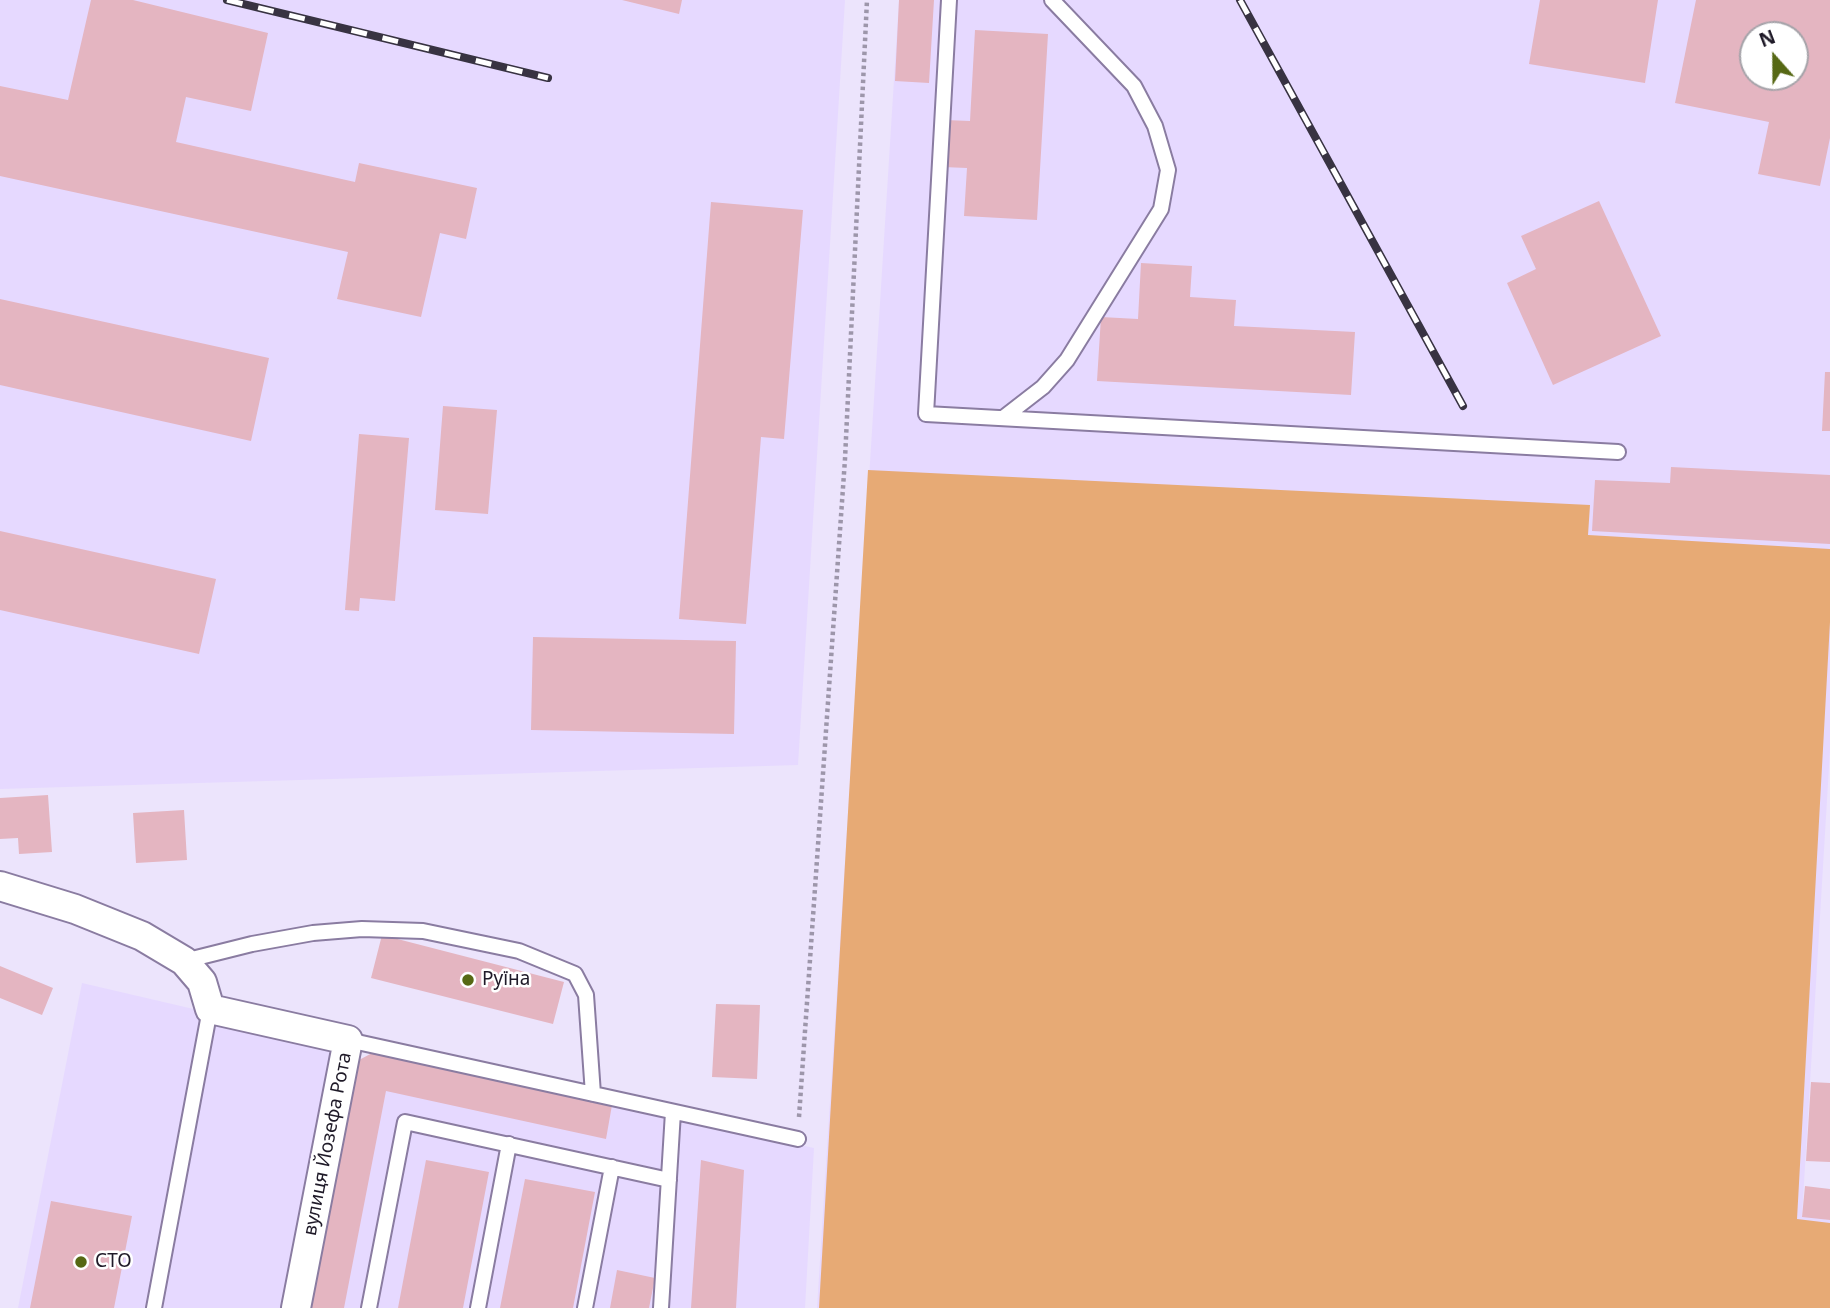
<!DOCTYPE html>
<meta charset="utf-8">
<style>
body{margin:0}
#map{position:relative;width:1830px;height:1308px;overflow:hidden;background:#ece4fc;font-family:"Noto Sans",sans-serif}
canvas{display:block}
.north{position:absolute;left:1739px;top:21px;width:70px;height:70px;box-sizing:border-box;background:#fff;border:2px solid #a5a3a9;border-radius:50%;rotate:339deg;font-size:19px;font-weight:700;line-height:28px;text-align:center;color:#1f1a28}
.north::after{content:'';display:block;margin:auto;width:24px;height:32px;background:#566814;clip-path:polygon(50% 0,100% 100%,50% 72%,0 100%)}
</style>
<div id="map">
<canvas width="1830" height="1308"></canvas>
<div class="north">N</div>
</div>
<script>
const ctx = document.querySelector('canvas').getContext('2d');
ctx.lineJoin = 'round';
function paint(path, color) { ctx.fillStyle = color; ctx.fill(path, 'evenodd'); }
const poly = rows => new Path2D(rows.map(r => 'M' + r).join(''));
function strokePath(path, color, width, dash) { ctx.strokeStyle = color; ctx.lineWidth = width; ctx.lineCap = dash ? 'butt' : 'round'; ctx.setLineDash(dash || []); ctx.stroke(path); }
function label(font, color, halo, rows, align = 'center') {
  ctx.font = font + ' "Noto Sans",sans-serif'; ctx.lineWidth = 5; ctx.setLineDash([]); ctx.textBaseline = 'middle'; ctx.strokeStyle = halo; ctx.fillStyle = color; for (const [text, x, y, turn = 0] of rows) {
    ctx.save(); ctx.translate(x, y); ctx.rotate((+turn || 0) * Math.PI / 180); ctx.textAlign = isNaN(turn) ? turn : align; if (halo) ctx.strokeText(text, 0, 0); ctx.fillText(text, 0, 0); ctx.restore();
  }
}
paint(poly([
 [0,0,845,0,798,765,0,789],
 [899,0,1830,0,1830,750,1802,1216,1830,1220,1830,1308,817,1308],
 [1753,35,1795,35,1795,77,1753,77],
 [82,983,335,1042,282,1308,18,1308],
 [374,1052,814,1148,805,1308,302,1308,348,1066]
]), '#e6d9ff');
paint(poly([
 [868,470,1590,505,1588,535,1830,549,1830,622,1797,1219,1830,1223,1830,1308,819,1308]
]), '#e7aa75');
paint(poly([
 [91,0,133,0,268,33,251,111,186,97,176,142,355,182,359,163,477,188,466,239,440,233,421,317,337,299,348,252,0,176,0,86,68,100],
 [622,0,682,0,679,14],
 [899,0,934,0,929,83,895,81],
 [1540,0,1658,0,1645,83,1529,64],
 [1696,0,1830,0,1830,138,1820,186,1758,174,1769,122,1675,103],
 [1753,35,1795,35,1795,77,1753,77],
 [975,30,1048,34,1037,220,964,216,967,168,943,167,945,120,970,121],
 [1599,201,1661,336,1553,385,1507,283,1536,269,1521,236],
 [711,202,803,210,784,439,761,437,746,624,679,619],
 [1141,263,1192,266,1190,297,1236,300,1234,326,1355,332,1351,395,1097,381,1101,317,1138,319],
 [0,299,269,358,251,441,0,385],
 [1825,372,1830,372,1830,431,1822,431],
 [443,406,497,410,488,514,435,510],
 [359,434,409,438,395,601,360,598,359,611,345,610],
 [1671,467,1830,475,1830,544,1592,531,1595,480,1670,483],
 [0,531,216,579,199,654,0,610],
 [533,637,736,641,734,734,531,730],
 [48,795,52,852,19,854,18,838,0,839,0,798],
 [184,810,187,860,136,863,133,813],
 [382,935,564,982,553,1024,371,978],
 [0,966,53,988,42,1015,0,998],
 [716,1004,760,1005,757,1079,712,1077],
 [374,1052,612,1105,606,1139,386,1091,344,1308,302,1308,348,1066],
 [1811,1082,1830,1083,1830,1162,1806,1161],
 [426,1160,489,1172,463,1308,398,1308],
 [701,1160,744,1170,736,1308,691,1308],
 [525,1179,595,1192,573,1308,500,1308],
 [1805,1186,1830,1189,1830,1220,1802,1217],
 [51,1201,132,1216,114,1308,30,1308],
 [617,1270,655,1278,649,1308,610,1308]
]), '#e4b5c1');
const service = poly([
 [949,0,926,414,1618,452],
 [1003,418,1043,387,1067,360,1161,209,1168,170,1155,126,1134,86,1052,0],
 [184,961,252,944,313,933,362,929,423,931,519,951,575,974,586,995,593,1094],
 [348,1040,798,1139],
 [154,1308,210,1009],
 [369,1308,405,1122,669,1180],
 [478,1308,509,1144],
 [585,1308,612,1167],
 [661,1308,673,1112]
]);
const minor = poly([
 [0,886,75,909,142,936,184,961,202,982,210,1009,348,1040,296,1308]
]);
strokePath(service, '#8a7ca1', 18);
strokePath(minor, '#8a7ca1', 32);
strokePath(poly([
 [799,1117,845,459,867,0]
]), '#9d96aa', 4.5, [3.5, 3.5]);
strokePath(service, '#fff', 14);
strokePath(minor, '#fff', 28);
const rail = poly([
 [227,0,548,78],
 [1240,0,1463,406]
]);
strokePath(rail, '#383342', 8);
strokePath(rail, '#fff', 5, [16]);
for (const [x, y, r, color] of [
 [468,980,7,"#566814"],
 [81,1262,7,"#566814"]
]) { const dot = new Path2D(); dot.arc(x, y, r, 0, 2 * Math.PI); ctx.fillStyle = color; ctx.fill(dot); strokePath(dot, '#fff', 2.5); }
label('19px', '#1f1a28', '#fff', [
 ["Руїна",482,980],
 ["СТО",95,1262]
], 'left');
label('19px', '#1f1a28', '#fff', [
 ["вулиця Йозефа Рота",328,1144,-79]
]);
</script>
